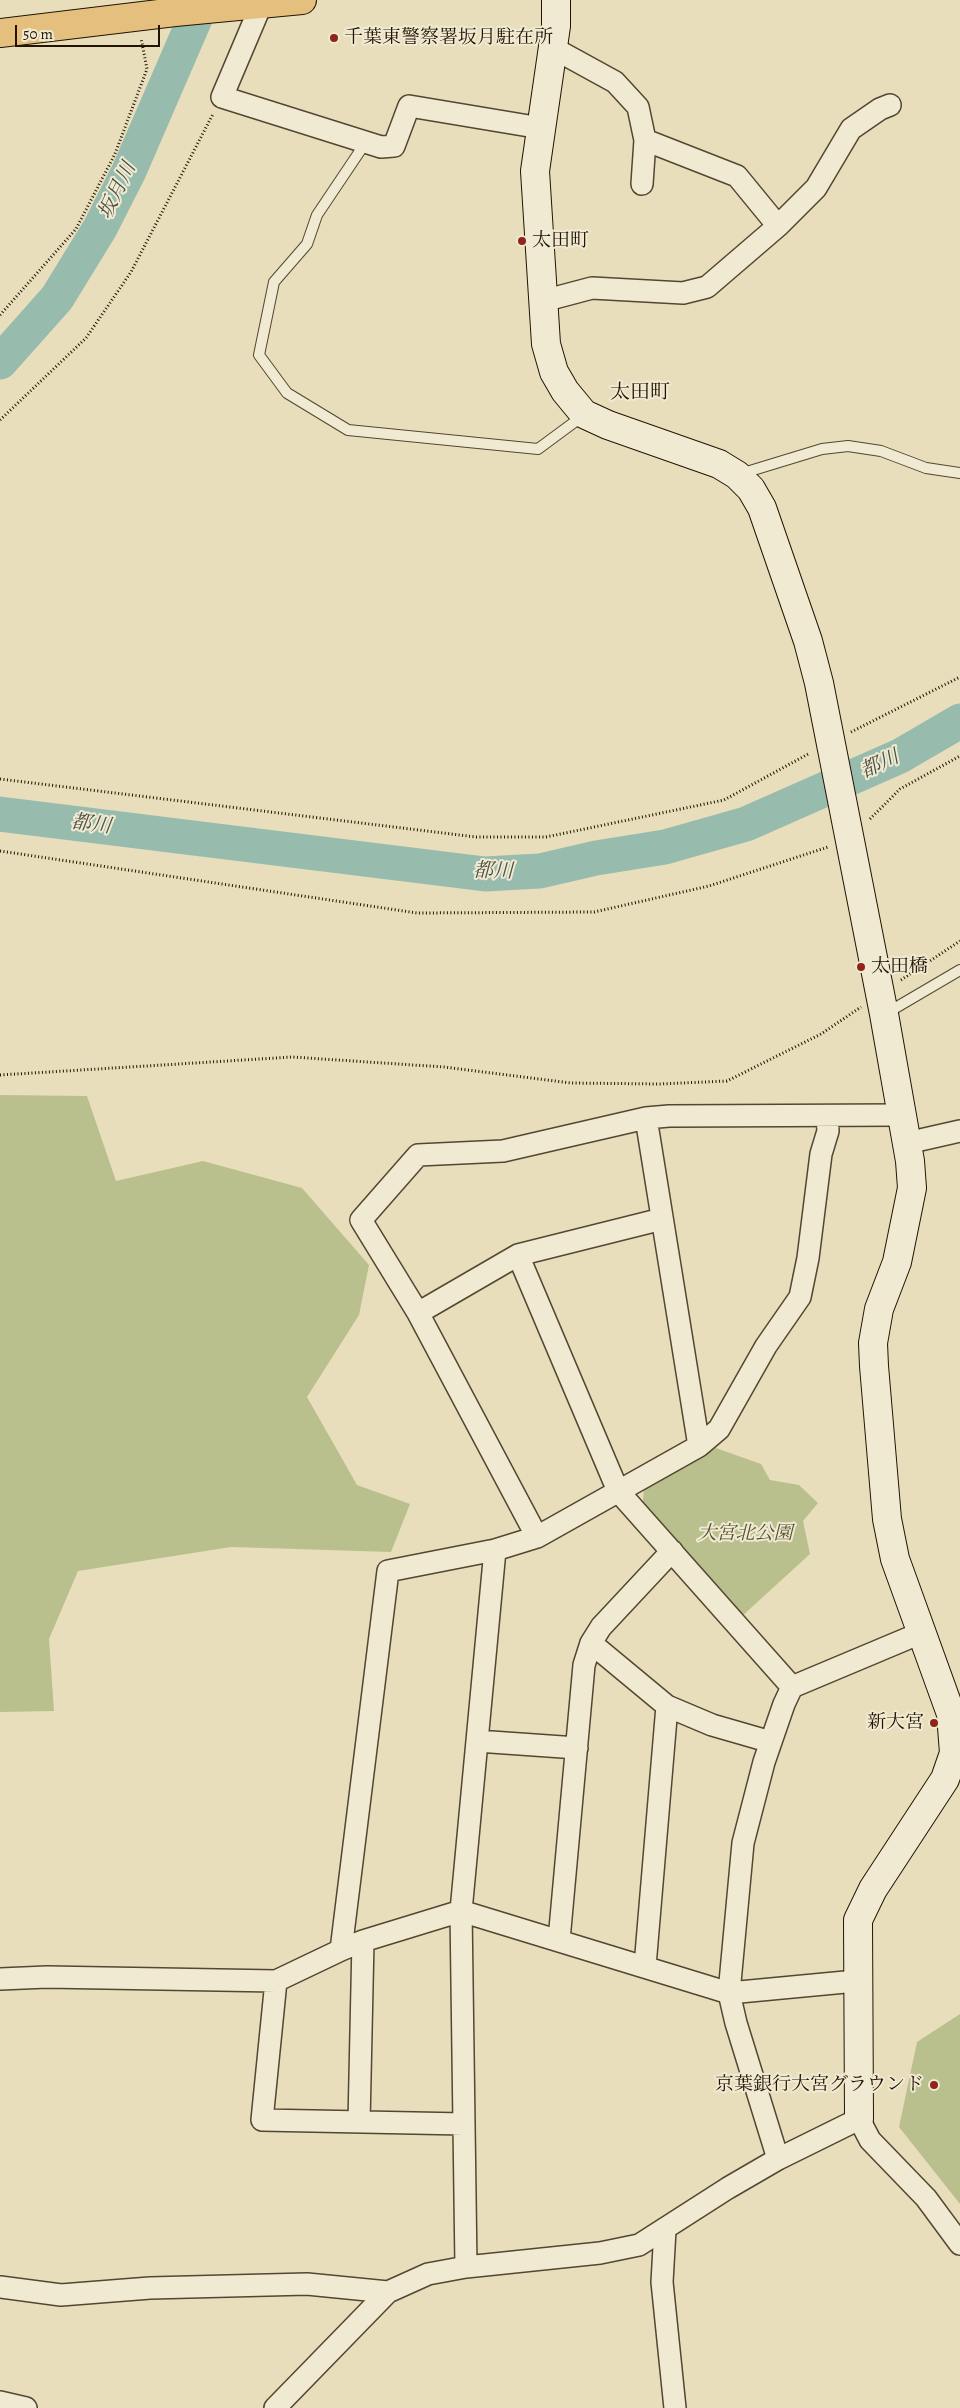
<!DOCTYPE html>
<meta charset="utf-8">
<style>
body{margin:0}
#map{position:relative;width:960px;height:2408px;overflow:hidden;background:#e8debc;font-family:Alegreya,serif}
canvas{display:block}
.scale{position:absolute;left:15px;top:25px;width:145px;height:22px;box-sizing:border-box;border:2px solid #221401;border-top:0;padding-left:6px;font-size:15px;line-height:18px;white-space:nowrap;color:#221401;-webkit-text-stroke:4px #f0ead3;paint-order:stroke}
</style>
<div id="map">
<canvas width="960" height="2408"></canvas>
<div class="scale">50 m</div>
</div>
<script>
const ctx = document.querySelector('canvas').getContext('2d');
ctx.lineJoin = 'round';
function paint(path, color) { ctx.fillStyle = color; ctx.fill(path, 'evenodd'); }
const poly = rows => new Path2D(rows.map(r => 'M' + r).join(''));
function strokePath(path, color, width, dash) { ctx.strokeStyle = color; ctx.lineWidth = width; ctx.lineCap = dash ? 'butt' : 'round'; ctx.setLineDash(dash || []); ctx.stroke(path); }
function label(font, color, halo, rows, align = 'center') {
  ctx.font = font + ' Alegreya,"Noto Serif JP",serif'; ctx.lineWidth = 4; ctx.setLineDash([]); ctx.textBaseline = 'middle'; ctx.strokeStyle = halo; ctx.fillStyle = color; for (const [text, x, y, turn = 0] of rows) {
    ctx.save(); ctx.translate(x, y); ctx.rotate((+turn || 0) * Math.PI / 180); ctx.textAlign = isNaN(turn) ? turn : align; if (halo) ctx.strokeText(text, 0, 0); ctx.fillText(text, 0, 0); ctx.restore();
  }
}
paint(poly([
 [0,1095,87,1096,116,1181,203,1161,302,1188,369,1265,359,1315,307,1397,357,1485,410,1504,391,1552,231,1547,78,1571,49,1639,54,1711,0,1712],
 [713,1447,761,1464,770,1480,799,1485,818,1503,803,1521,810,1554,741,1617,642,1508,644,1490],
 [960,2014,960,2204,899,2127,917,2042]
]), '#b9c08e');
strokePath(poly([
 [0,362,57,298,100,228,129,171,203,0],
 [0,814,485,874,540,871,596,858,665,847,746,824,900,756,960,721]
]), '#97bcae', 35);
const lane = poly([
 [366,142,317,215,307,244,274,282,259,355,287,393,348,430,538,449,584,415],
 [740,474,822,449,848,446,881,451,926,468,960,473],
 [885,1014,960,970]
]);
const street = poly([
 [261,5,222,97,381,147,394,146,409,106,541,128],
 [553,48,615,82,638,107,645,140,642,184],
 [645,140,737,176,778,226],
 [543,301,592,288,683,293,707,287,778,226,816,188,851,129,880,109,890,105],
 [907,1143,960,1131],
 [518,1255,618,1491,792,1687],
 [418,1313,518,1255,662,1219],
 [699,1446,719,1429,766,1346,800,1297,808,1258,821,1154,828,1131,827,1116],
 [537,1537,418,1313,361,1220,418,1155,503,1151,646,1118,669,1116,901,1115],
 [591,1643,667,1706,712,1725,771,1742],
 [477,1741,577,1748],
 [559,1940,584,1665,591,1643,601,1627,672,1551],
 [341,1950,363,1941,461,1911,729,1993,856,1981],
 [645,1966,667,1706],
 [0,1979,47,1977,276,1981,341,1950,388,1571,495,1550,537,1537,699,1446,646,1118],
 [276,1981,262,2120,464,2124],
 [359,2122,363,1941],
 [778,2159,736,2023,729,1993,743,1843,764,1762,784,1704,792,1687,923,1632],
 [665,2230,662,2282,675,2408],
 [466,2267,461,1911,495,1550],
 [0,2287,61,2295,150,2288,307,2284,388,2292],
 [0,2402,26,2408],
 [275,2408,388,2292,428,2274,466,2267,600,2253,639,2245,728,2188,778,2159,859,2119,870,2140,926,2198,960,2244]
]);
const secondary = poly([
 [556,0,556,26,535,171,546,344,554,372,565,391,584,414,608,425,719,464,737,475,751,489,762,508,808,641,819,683,884,1014,910,1161,912,1188,897,1262,879,1309,873,1343,874,1366,887,1519,895,1559,951,1714,954,1753,945,1779,873,1889,858,1920,859,2119]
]);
const highway = poly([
 [0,33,175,12,302,0]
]);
strokePath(lane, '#544630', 12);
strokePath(street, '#544630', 24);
strokePath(secondary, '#221401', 30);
strokePath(highway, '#221401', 30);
strokePath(poly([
 [0,315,76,229,115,154,147,69,141,38],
 [0,420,86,338,131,272,213,114],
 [851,732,960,677],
 [0,779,476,837,546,837,724,800,810,753],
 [870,819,900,789,960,756],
 [0,851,417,913,594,912,709,886,828,847],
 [901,980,960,941],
 [0,1075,292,1057,444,1067,571,1083,660,1084,727,1081,821,1034,861,1007]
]), '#221401', 3, [1, 2.5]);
strokePath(lane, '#f0ead3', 10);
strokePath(street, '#f0ead3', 21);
strokePath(secondary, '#f0ead3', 28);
strokePath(highway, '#e4bf7e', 28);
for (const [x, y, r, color] of [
 [334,38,5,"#8f2418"],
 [522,241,5,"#8f2418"],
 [861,967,5,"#8f2418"],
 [934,1723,5,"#8f2418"],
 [934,2085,5,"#8f2418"]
]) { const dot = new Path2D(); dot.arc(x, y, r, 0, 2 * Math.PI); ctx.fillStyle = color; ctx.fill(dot); strokePath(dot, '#f0ead3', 2); }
label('19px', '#221401', '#f0ead3', [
 ["千葉東警察署坂月駐在所",344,38],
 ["太田町",532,241],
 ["太田橋",871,967],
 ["新大宮",924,1723,"right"],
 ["京葉銀行大宮グラウンド",924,2085,"right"]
], 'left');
label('italic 19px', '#575032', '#f0ead3', [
 ["大宮北公園",745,1534]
]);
label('italic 20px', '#4b4f3e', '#f0ead3', [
 ["坂月川",118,191,-64],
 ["都川",880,765,-25],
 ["都川",91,825,7],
 ["都川",493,872,1]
]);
label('20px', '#221401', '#f0ead3', [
 ["太田町",640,393]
]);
</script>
